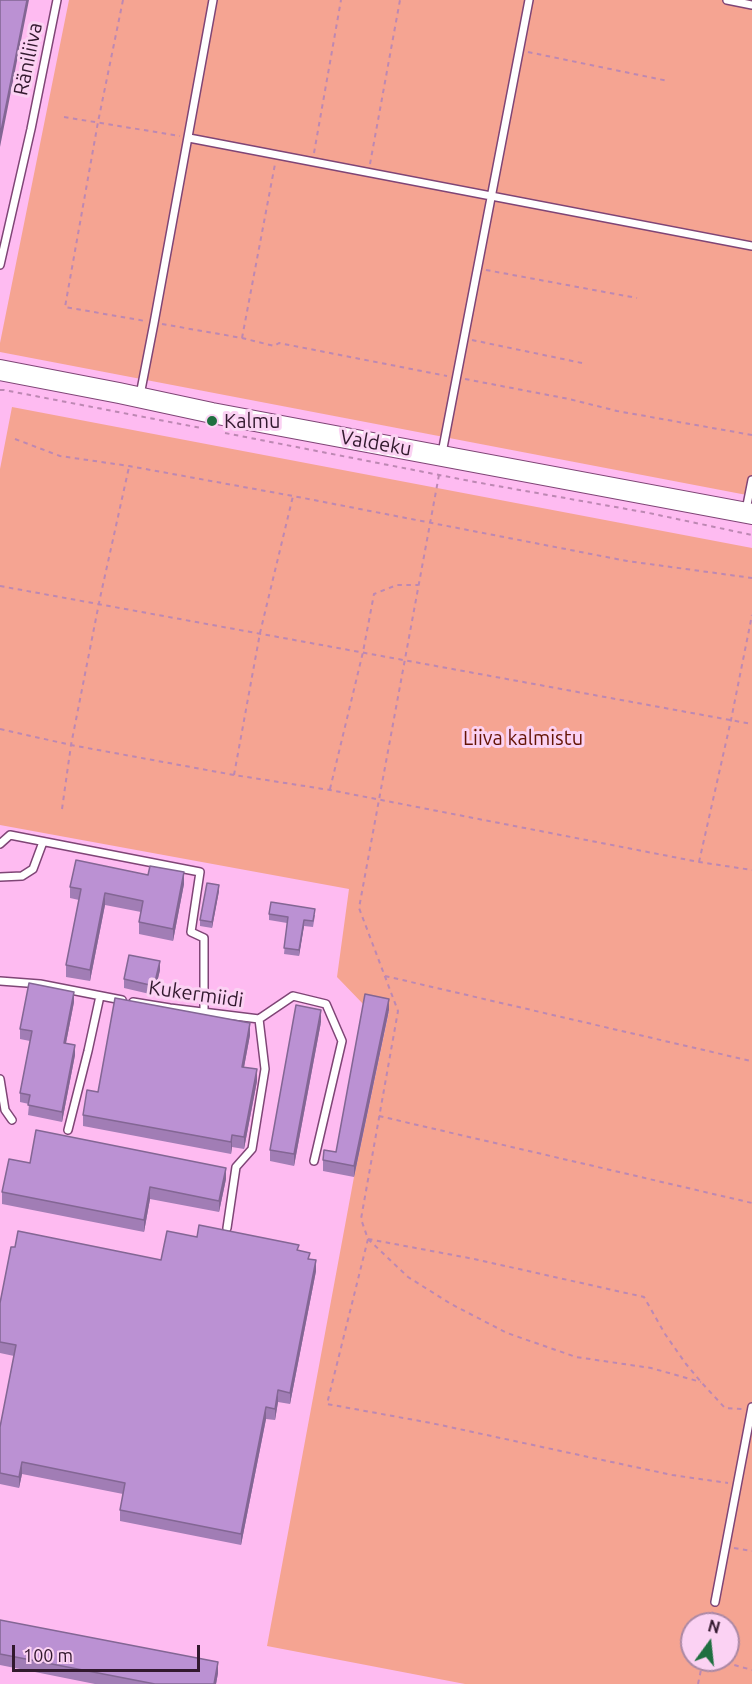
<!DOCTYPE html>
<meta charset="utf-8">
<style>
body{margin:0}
#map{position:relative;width:752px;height:1684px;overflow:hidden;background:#febbf1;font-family:Ubuntu,sans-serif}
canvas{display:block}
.north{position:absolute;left:680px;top:1612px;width:60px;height:60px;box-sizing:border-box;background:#fbd2f3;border:2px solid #ab88a4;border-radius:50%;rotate:15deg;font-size:16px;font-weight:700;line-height:24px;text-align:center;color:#32192e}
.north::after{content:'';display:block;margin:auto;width:21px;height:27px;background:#1f6f40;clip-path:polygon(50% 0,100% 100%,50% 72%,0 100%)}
.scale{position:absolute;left:12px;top:1645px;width:188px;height:27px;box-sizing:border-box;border:3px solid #32192e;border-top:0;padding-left:8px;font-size:18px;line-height:21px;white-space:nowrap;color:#32192e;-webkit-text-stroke:4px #fbd2f3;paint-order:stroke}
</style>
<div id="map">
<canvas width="752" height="1684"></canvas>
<div class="north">N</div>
<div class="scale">100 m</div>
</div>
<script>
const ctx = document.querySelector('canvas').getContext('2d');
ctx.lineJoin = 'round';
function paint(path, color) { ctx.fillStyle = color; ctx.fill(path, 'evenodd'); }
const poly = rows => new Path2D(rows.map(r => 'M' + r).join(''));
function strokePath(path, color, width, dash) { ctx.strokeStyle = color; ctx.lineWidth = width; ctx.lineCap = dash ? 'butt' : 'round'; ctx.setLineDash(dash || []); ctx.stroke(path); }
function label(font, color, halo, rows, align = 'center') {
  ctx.font = font + ' Ubuntu,sans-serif'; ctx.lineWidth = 6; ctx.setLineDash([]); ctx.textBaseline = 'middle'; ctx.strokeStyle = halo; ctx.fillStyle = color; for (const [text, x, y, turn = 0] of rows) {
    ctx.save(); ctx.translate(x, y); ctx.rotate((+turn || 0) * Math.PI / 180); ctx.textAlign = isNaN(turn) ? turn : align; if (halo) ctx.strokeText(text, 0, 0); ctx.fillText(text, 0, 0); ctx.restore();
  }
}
paint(poly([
 [69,0,752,0,752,496,0,352,0,343],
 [12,407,752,548,752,1684,465,1684,267,1646,354,1177,389,1011,365,1006,337,977,349,889,0,825,0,469],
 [692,1624,728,1624,728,1660,692,1660]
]), '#f5a492');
const lane = poly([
 [727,0,752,5],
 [189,138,752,246],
 [0,265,31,129,57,0],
 [140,395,154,323,213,0],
 [442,453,529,0],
 [746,510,752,480],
 [0,844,10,835,200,872,191,932,204,938,204,1012],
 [0,877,22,876,33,869,43,842],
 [0,981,40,984,122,1000],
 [133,1002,170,1008,259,1019,293,996,326,1004,342,1041,314,1161],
 [0,1079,5,1110,12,1120],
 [68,1130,88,1051,100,996],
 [227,1228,236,1167,252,1149,265,1069,259,1019],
 [715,1602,752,1407]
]);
const secondary = poly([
 [0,370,119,393,212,413,752,514]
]);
strokePath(lane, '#7f4576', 10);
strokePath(secondary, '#7f4576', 22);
strokePath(poly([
 [123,0,98,122,65,307,145,321],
 [528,52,668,81],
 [64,117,180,136],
 [314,153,341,0],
 [370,164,400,0],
 [486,270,637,298],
 [162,324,242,338,274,346,279,343,447,376],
 [242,338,275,164],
 [472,340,582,363],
 [465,379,569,399,617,411,752,435],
 [0,390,4,390,201,428],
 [225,433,475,482,649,513,752,535],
 [15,439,60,456,129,466,293,496,627,561,752,578],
 [439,475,359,908,398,1011,361,1219,368,1239,408,1277,451,1304,507,1333,576,1357,651,1368,701,1382],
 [0,586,752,724],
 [0,729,71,745,234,775,330,790,699,862,752,870],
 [234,775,260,633,293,496],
 [330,789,363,652,374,594,397,585,418,585],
 [62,809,71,745,100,598,129,467],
 [699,862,731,720,752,615],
 [385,976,751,1061,752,1063],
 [379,1116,752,1203],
 [368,1239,327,1404,431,1423,672,1475,728,1483],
 [368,1239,474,1259,644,1297,665,1334,686,1364,701,1382,725,1408,743,1409],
 [734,1548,752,1551],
 [710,1624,713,1612],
 [717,1660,752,1670],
 [698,1684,703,1660]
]), '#bd88b3', 2, [4.5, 4.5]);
strokePath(lane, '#fff', 7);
strokePath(secondary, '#fff', 20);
paint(poly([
 [184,884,173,941,139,934,139,922,141,912,105,905,90,981,66,977,66,965,79,900,70,898,70,887],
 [219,891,212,928,200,926,200,920],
 [269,914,315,915,313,927,304,926,299,956,284,954,287,923,269,920],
 [160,970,154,995,124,988,124,979],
 [74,1002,66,1043,75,1055,62,1122,28,1115,29,1104,20,1102,20,1093,30,1041,20,1039,20,1029],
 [389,1010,354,1177,323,1171,323,1160,336,1152],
 [321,1022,294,1166,270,1161,270,1150],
 [250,1035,244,1067,257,1081,244,1149,232,1147,231,1154,83,1126,83,1115,98,1092],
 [30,1163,226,1179,219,1212,150,1199,144,1232,2,1204,2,1192],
 [197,1237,299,1251,310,1259,316,1271,290,1404,278,1402,275,1420,266,1419,241,1545,120,1521,120,1510,123,1494,22,1474,19,1488,0,1484,0,1427,14,1356,0,1353,0,1303,161,1260],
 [0,1620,218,1673,216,1684,95,1684,0,1665]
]), '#a17db5');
paint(poly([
 [27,0,29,0,0,147,0,136],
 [184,872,184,884,173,941,173,929],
 [219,885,219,891,212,928,212,922],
 [105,893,105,905,90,981,90,970],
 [304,920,304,926,299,956,299,950],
 [160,961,160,970,154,995,154,986],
 [74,992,74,1002,64,1053,64,1043],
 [389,999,389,1010,354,1177,354,1166],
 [321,1010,321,1022,294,1166,294,1154],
 [250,1023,250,1035,242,1078,242,1067],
 [75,1045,75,1055,62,1122,62,1112],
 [257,1069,257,1081,244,1149,244,1137],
 [232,1135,232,1147,231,1154,231,1142],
 [226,1168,226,1179,219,1212,219,1201],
 [150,1187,150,1199,144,1232,144,1220],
 [316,1260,316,1271,290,1404,290,1393],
 [278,1390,278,1402,275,1420,275,1409],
 [266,1407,266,1419,241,1545,241,1534],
 [22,1462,22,1474,19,1488,19,1477],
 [218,1662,218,1673,216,1684,214,1684]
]), '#836694');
const building = poly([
 [0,0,27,0,0,136,0,0],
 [76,860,148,875,150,866,184,872,173,929,139,922,143,901,105,893,90,970,66,965,81,889,70,887,76,860],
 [207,883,219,885,212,922,200,920,207,883],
 [271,902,315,909,313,921,304,920,299,950,284,948,288,917,269,914,271,902],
 [129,955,160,961,154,986,124,979,129,955],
 [29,983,74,992,64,1043,75,1045,62,1112,28,1105,30,1095,20,1093,32,1031,20,1029,29,983],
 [365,994,389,999,354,1166,323,1160,324,1150,336,1152,365,994],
 [115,998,250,1023,242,1067,257,1069,244,1137,232,1135,231,1142,83,1115,87,1090,98,1092,115,998],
 [296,1005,321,1010,294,1154,270,1150,296,1005],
 [36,1130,226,1168,219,1201,150,1187,144,1220,2,1192,9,1159,30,1163,36,1130],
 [199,1225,299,1245,297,1250,310,1253,308,1259,316,1260,290,1393,278,1390,275,1409,266,1407,241,1534,120,1510,125,1483,22,1462,19,1477,0,1473,0,1427,16,1345,0,1342,0,1303,11,1247,15,1247,18,1231,161,1260,167,1231,197,1237,199,1225],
 [0,1620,218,1662,214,1684,155,1684,0,1654,0,1620]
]);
paint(building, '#bb91d3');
strokePath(building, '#836694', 1.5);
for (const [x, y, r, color] of [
 [212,421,6,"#1f6f40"]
]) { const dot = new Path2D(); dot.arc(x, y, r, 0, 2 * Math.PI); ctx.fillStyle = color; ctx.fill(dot); strokePath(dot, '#fbd2f3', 2); }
label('20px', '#32192e', '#fbd2f3', [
 ["Räniliiva",28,59,-78],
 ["Valdeku",376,443,10],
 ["Kukermiidi",196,994,8]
]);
label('20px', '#32192e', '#fbd2f3', [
 ["Kalmu",224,421]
], 'left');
label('20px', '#641405', '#fbd2f3', [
 ["Liiva kalmistu",523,738]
]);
</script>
